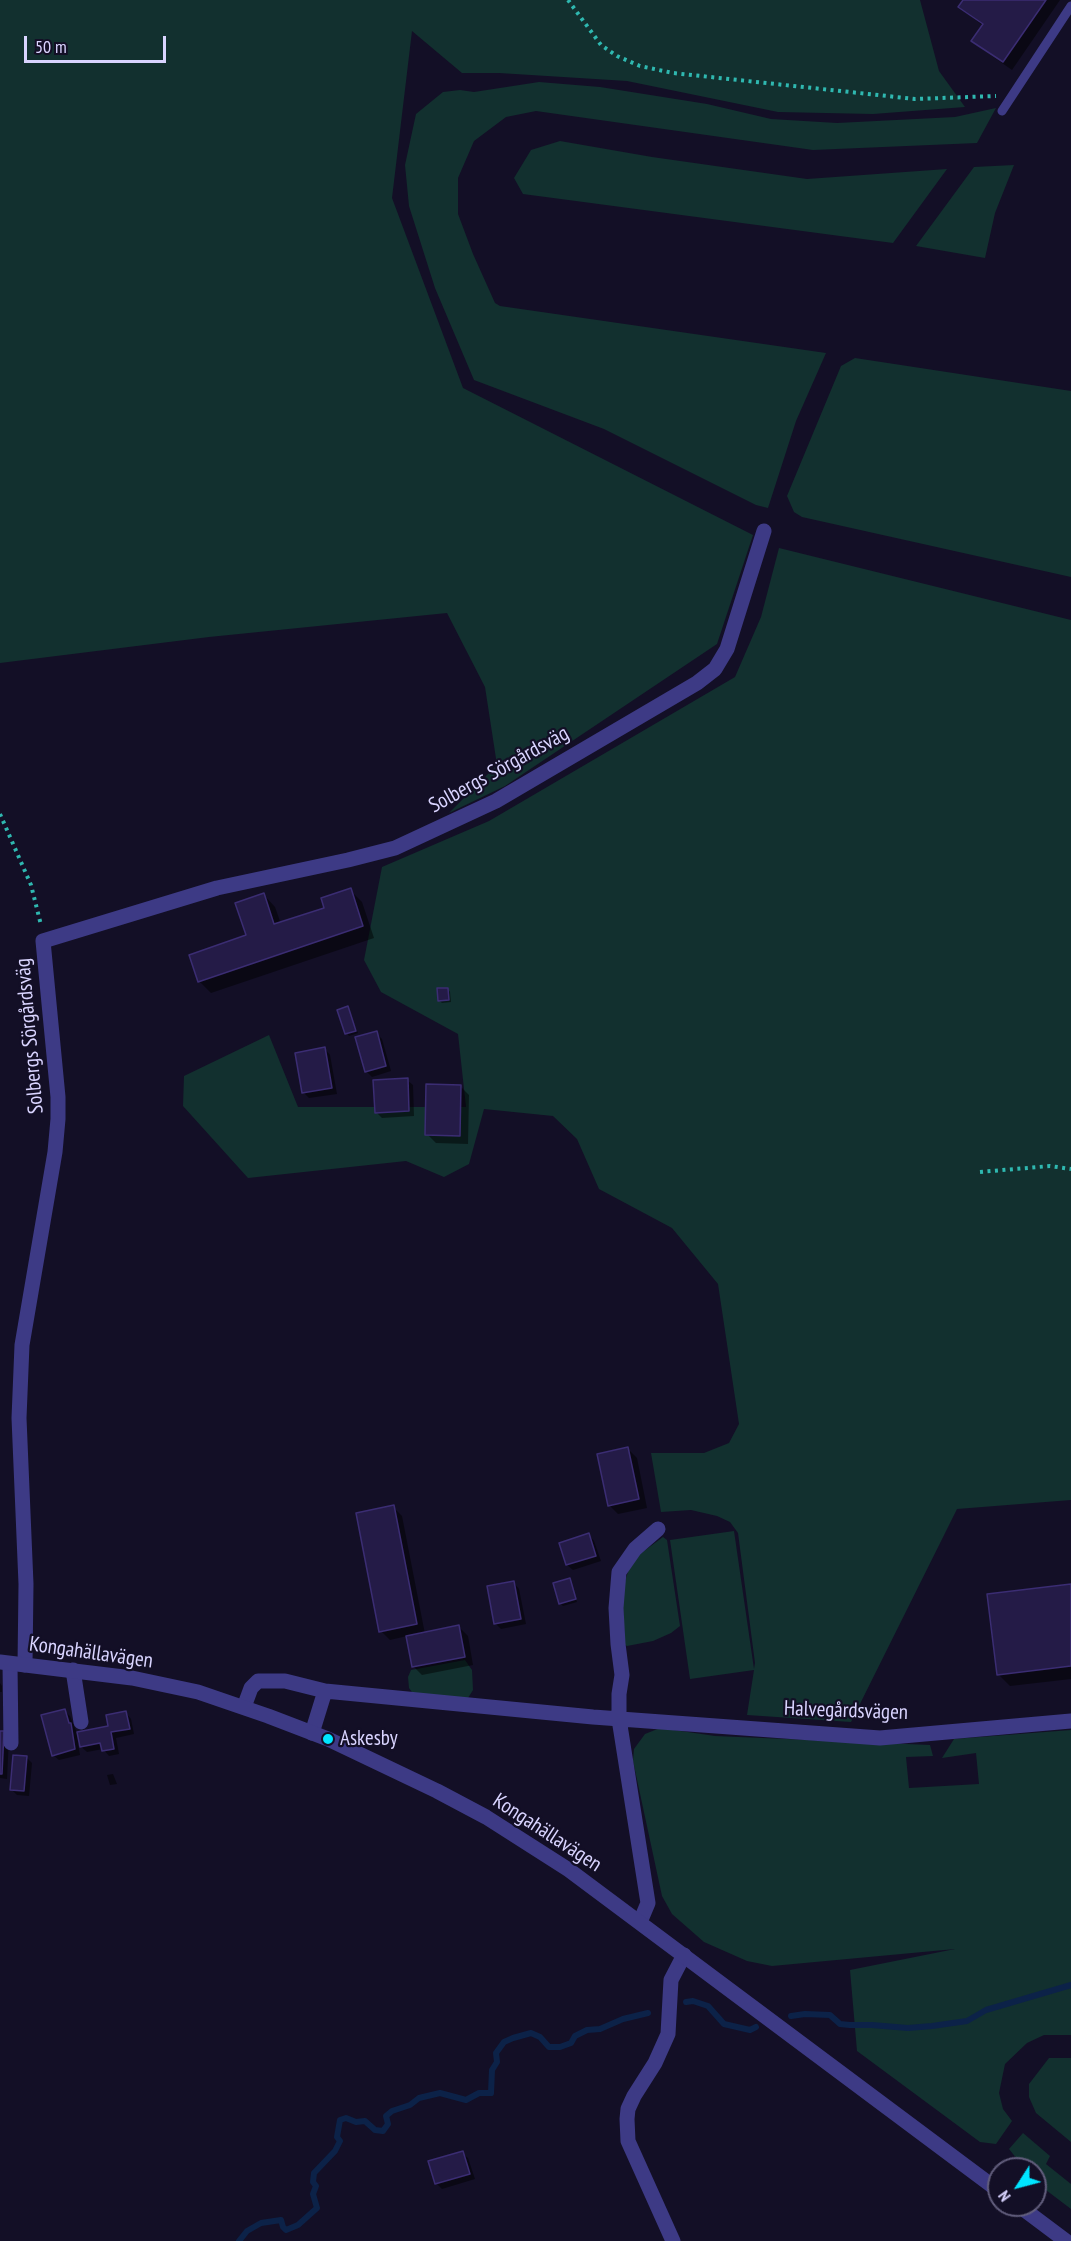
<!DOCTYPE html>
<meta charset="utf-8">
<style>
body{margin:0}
#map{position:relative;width:1071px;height:2241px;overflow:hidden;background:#130f26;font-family:"PT Sans Narrow",sans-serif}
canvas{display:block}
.north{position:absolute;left:987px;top:2157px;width:60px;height:60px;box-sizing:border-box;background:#130f26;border:2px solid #625e7d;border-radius:50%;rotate:234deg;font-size:16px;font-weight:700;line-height:24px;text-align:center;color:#d9d4ff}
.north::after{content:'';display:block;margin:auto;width:21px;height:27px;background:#00e5ff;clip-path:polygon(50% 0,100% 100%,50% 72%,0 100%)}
.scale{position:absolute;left:24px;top:36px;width:142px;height:27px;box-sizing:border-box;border:3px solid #d9d4ff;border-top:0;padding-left:8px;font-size:18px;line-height:21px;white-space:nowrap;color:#d9d4ff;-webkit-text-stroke:4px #130f26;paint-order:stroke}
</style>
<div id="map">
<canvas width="1071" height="2241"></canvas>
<div class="north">N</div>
<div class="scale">50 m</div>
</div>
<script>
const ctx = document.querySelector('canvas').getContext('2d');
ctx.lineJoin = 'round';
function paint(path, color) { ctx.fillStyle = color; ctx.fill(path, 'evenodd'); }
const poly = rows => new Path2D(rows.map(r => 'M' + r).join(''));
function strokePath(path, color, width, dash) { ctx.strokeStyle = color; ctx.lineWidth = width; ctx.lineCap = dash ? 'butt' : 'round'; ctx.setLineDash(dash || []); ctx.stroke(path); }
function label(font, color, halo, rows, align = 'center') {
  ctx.font = font + ' "PT Sans Narrow",sans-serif'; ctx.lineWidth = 4.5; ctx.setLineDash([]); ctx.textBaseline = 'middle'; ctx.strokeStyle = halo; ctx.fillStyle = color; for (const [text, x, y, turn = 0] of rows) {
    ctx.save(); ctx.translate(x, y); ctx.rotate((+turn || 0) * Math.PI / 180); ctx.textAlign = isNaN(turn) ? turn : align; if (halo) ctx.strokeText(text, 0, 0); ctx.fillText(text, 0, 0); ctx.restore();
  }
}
paint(poly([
 [0,0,920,0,939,71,965,107,873,114,778,112,627,81,499,73,462,73,412,31,392,198,463,388,753,535,717,644,505,786,449,813,497,765,485,687,447,613,209,637,0,663],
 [539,82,600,87,707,104,771,119,837,123,955,117,996,108,977,143,813,150,536,111,506,117,474,141,458,178,458,214,473,254,495,303,500,306,826,353,796,421,768,508,756,505,604,429,474,380,435,288,409,206,405,165,416,114,443,92,460,90,474,92],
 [560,141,652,157,807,179,947,169,893,243,523,194,514,178,531,150],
 [1014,165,995,213,985,258,916,246,974,167],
 [855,358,1071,391,1071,577,802,517,794,512,787,496,841,366],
 [779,548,1071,620,1071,1500,957,1509,851,1722,747,1715,754,1670,690,1679,670,1540,734,1531,754,1669,755,1663,738,1533,730,1522,717,1516,691,1510,661,1512,651,1453,704,1453,729,1443,739,1424,718,1284,672,1228,599,1189,577,1139,553,1116,484,1109,469,1164,444,1177,406,1161,248,1178,183,1106,184,1076,269,1035,298,1107,466,1107,458,1034,381,992,364,960,382,867,489,821,735,677,761,617],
 [663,1537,667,1540,680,1626,671,1633,653,1641,627,1646,625,1645,622,1590,629,1569,640,1554],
 [465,1660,472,1670,473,1690,468,1698,414,1695,409,1688,408,1677,411,1670],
 [660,1728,715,1736,930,1745,933,1756,906,1757,909,1788,979,1784,976,1753,942,1758,954,1739,1071,1730,1071,2035,1044,2035,1027,2043,1005,2064,999,2093,1003,2109,1012,2121,996,2144,980,2142,857,2051,850,1970,955,1949,772,1966,747,1961,704,1942,672,1914,662,1896,633,1761,634,1749,645,1734],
 [1049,2058,1071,2058,1071,2142,1036,2113,1029,2097,1029,2084],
 [1023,2133,1050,2156,1046,2164,1071,2184,1071,2209,1038,2184,1035,2181,1035,2169,1025,2169,1009,2149]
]), '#12302f');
paint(poly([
 [965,0,1060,0,1012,70,982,49,973,41,983,26,960,7],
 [350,890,362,902,374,938,211,993,199,981,248,936,264,895,275,907,281,924,326,908],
 [448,989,450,992,451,1002,442,1003,439,1000],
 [347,1008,358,1033,349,1036,347,1033],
 [376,1033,382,1039,391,1071,372,1077,366,1071],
 [325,1049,330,1055,337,1094,309,1098,304,1093,297,1054],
 [407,1080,413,1085,414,1116,382,1118,376,1112],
 [460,1086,469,1095,468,1144,436,1143,427,1134],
 [628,1449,637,1458,647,1508,618,1514,609,1505],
 [393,1507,402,1516,425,1634,459,1627,468,1636,473,1665,422,1675,413,1666,407,1636,390,1640,381,1631],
 [589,1535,594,1541,601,1561,573,1570,567,1565],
 [570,1580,577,1602,563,1606,560,1603],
 [514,1583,519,1589,526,1624,501,1629,495,1623],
 [1071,1585,1071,1679,1010,1686,998,1674],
 [0,1683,2,1686,2,1692,0,1692],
 [64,1711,70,1716,77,1733,110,1727,126,1713,131,1719,134,1734,116,1738,119,1754,109,1756,103,1749,87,1752,78,1744,80,1755,59,1760,53,1755],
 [0,1733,9,1738,7,1779,0,1778],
 [26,1757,32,1763,29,1796,17,1795,12,1790],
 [113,1774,117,1784,110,1785,107,1775],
 [462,2153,468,2158,475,2179,442,2189,436,2183]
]), '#0007');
strokePath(poly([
 [686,2002,693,2001,708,2006,724,2024,750,2030,756,2027],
 [791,2016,805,2014,830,2015,840,2024,850,2025,872,2025,908,2028,932,2026,967,2021,986,2010,1071,1985],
 [239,2241,247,2231,261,2223,281,2220,283,2227,286,2230,298,2225,317,2208,313,2194,316,2186,313,2182,314,2173,335,2151,340,2141,337,2137,340,2120,346,2118,356,2122,365,2121,375,2130,383,2131,388,2124,386,2116,392,2111,410,2105,419,2098,440,2093,466,2100,479,2093,491,2093,492,2070,497,2062,496,2053,504,2042,513,2038,531,2033,540,2037,549,2047,560,2047,571,2043,575,2036,587,2030,600,2029,623,2019,648,2013]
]), '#0c2248', 6);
const building = poly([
 [963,0,1046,0,1003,62,971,41,983,24,958,7,963,0],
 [351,888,363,926,198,982,189,955,246,935,235,903,264,893,274,924,324,908,321,898,351,888],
 [437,988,448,988,449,1000,438,1001,437,988],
 [348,1006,356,1031,345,1034,337,1010,348,1006],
 [377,1031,386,1066,365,1072,355,1037,377,1031],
 [325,1047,332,1088,302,1093,295,1053,325,1047],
 [408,1078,409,1111,375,1113,373,1080,408,1078],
 [426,1084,461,1085,460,1136,425,1135,426,1084],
 [628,1447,639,1499,608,1506,597,1454,628,1447],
 [394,1505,417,1624,379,1632,356,1513,394,1505],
 [589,1533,596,1556,566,1565,559,1543,589,1533],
 [570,1578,576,1599,559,1604,553,1583,570,1578],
 [514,1581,521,1619,494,1624,487,1586,514,1581],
 [1071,1584,1071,1666,997,1675,987,1594,1071,1584],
 [459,1625,465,1657,412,1667,406,1636,459,1625],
 [65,1709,69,1723,71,1723,75,1749,52,1756,41,1715,65,1709],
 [126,1711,130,1729,111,1732,114,1749,102,1751,100,1743,80,1747,77,1732,108,1726,106,1715,126,1711],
 [0,1731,4,1731,2,1774,0,1774,0,1731],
 [13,1755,27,1756,24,1791,10,1790,13,1755],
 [463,2151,470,2174,435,2184,428,2161,463,2151]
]);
paint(building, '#241b47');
strokePath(building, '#3b2d73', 1.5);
strokePath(poly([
 [568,0,601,45,617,56,640,66,673,73,915,99,996,96],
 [0,814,31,885,41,925],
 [980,1172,1050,1166,1071,1169]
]), '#2fb8b0', 4, [3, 4.5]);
strokePath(poly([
 [1002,111,1071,6]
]), '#3d3a85', 9);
strokePath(poly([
 [10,1664,11,1743],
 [25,1665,26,1584,19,1418,22,1345,55,1152,58,1119,58,1097,43,941,217,888,348,860,395,848,496,801,697,683,715,669,727,649,764,531],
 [73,1670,81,1722],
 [325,1691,593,1717,880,1738,1071,1721],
 [244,1707,251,1688,258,1681,285,1681,325,1691,312,1733],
 [640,1922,648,1903,619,1719,619,1694,622,1675,618,1644,616,1608,619,1572,635,1549,658,1529],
 [673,2241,628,2141,627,2119,628,2109,634,2096,655,2063,668,2034,671,1980,684,1955]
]), '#3d3a85', 15);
strokePath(poly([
 [0,1662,132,1678,198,1692,268,1716,328,1739,437,1791,486,1817,569,1870,999,2191],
 [1018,2205,1066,2241]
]), '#3d3a85', 15);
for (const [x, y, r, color] of [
 [328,1739,6,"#00e5ff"]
]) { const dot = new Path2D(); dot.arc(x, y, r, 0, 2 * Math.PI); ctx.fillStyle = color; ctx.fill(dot); strokePath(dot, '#130f26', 2); }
label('21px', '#d9d4ff', '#130f26', [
 ["Solbergs Sörgårdsväg",499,770,-29],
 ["Solbergs Sörgårdsväg",30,1036,-95],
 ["Kongahällavägen",91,1653,8],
 ["Halvegårdsvägen",846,1711,2],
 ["Kongahällavägen",547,1833,33]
]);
label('21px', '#d9d4ff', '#130f26', [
 ["Askesby",340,1739]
], 'left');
</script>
